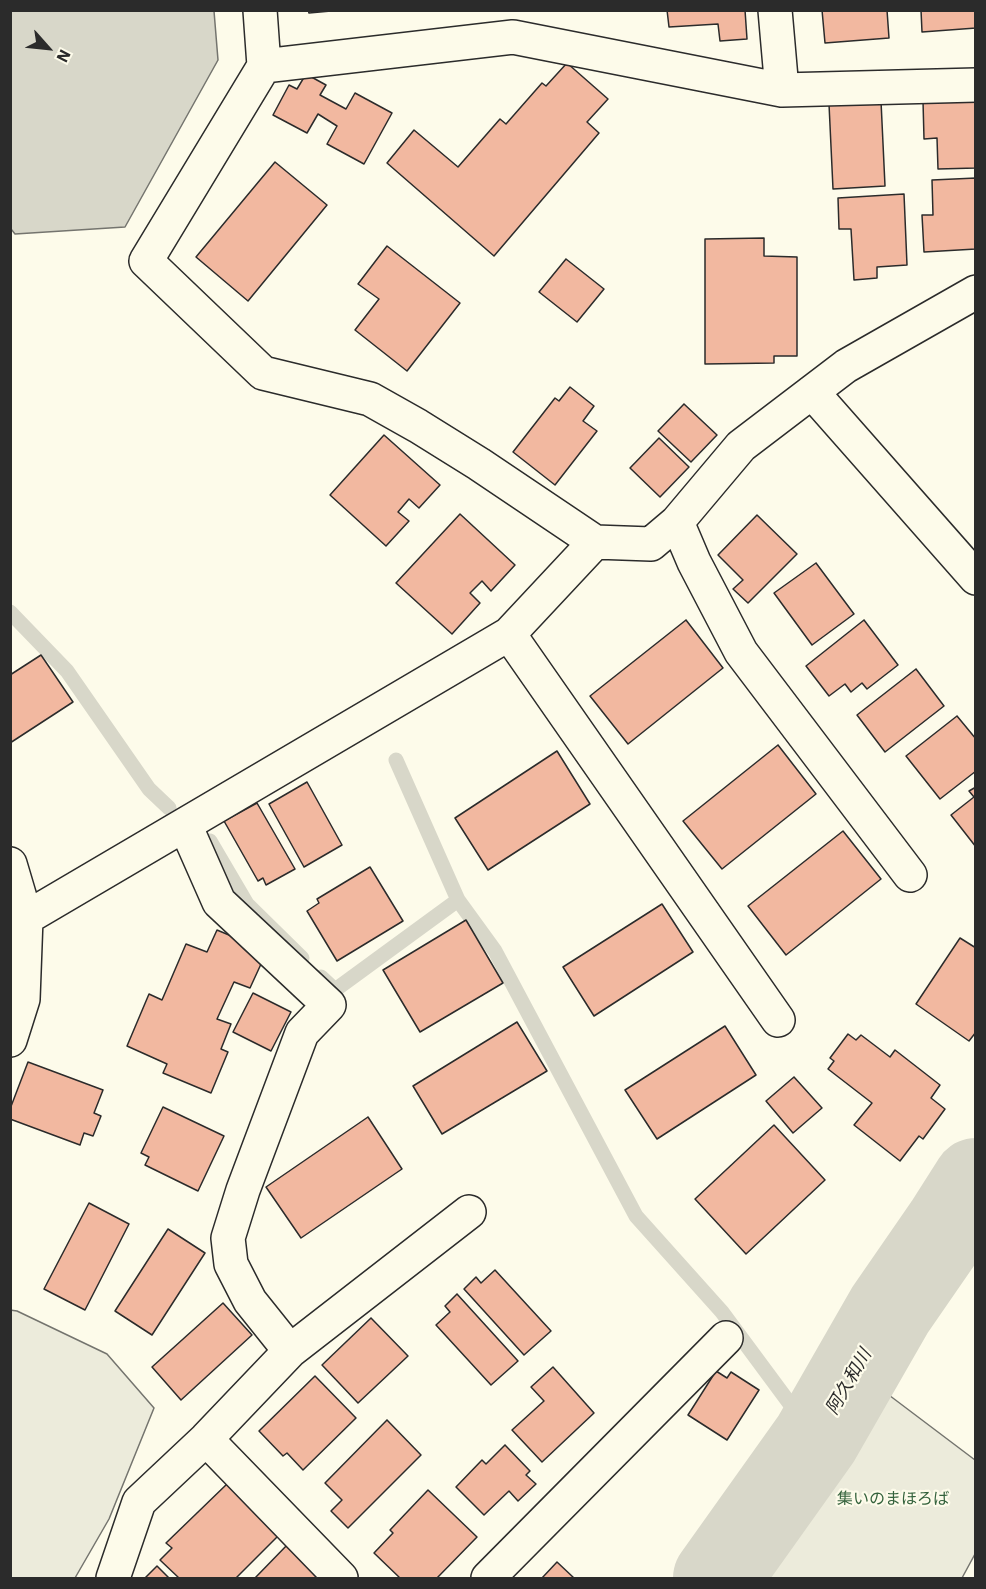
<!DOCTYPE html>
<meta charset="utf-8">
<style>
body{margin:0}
#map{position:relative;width:986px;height:1589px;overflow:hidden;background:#fdfbea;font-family:"IBM Plex Sans",sans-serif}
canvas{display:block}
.frame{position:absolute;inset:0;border:12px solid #2b2b2b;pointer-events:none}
.north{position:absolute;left:18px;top:18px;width:60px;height:60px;-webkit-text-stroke:4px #fdfbea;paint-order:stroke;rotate:117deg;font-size:16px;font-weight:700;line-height:24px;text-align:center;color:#2b2b2b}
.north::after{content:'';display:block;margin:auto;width:21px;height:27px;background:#2b2b2b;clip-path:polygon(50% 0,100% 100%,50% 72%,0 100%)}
</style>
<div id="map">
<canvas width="986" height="1589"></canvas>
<div class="frame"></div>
<div class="north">N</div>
</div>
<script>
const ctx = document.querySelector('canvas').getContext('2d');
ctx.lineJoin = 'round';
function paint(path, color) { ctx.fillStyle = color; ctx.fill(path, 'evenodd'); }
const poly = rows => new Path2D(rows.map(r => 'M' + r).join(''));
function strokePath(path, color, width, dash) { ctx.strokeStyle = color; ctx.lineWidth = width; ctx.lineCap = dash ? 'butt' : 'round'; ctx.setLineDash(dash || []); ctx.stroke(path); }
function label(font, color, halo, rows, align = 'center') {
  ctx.font = font + ' "IBM Plex Sans","Noto Sans JP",sans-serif'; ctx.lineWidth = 4.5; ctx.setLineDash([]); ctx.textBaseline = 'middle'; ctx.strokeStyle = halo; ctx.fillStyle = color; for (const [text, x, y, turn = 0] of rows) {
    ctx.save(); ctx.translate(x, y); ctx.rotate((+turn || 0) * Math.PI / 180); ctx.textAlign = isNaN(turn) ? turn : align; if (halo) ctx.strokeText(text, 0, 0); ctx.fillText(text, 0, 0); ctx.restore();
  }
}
const green = poly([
 [10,1310,17,1311,107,1354,154,1408,109,1519,75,1578,11,1578,10,1310],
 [873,1383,975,1460,975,1554,962,1578,750,1578,873,1383]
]);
paint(green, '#ecebdb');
strokePath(green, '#74746e', 1.5);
const water = poly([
 [10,11,214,11,218,60,125,227,15,234,11,229,10,11]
]);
paint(water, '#d8d7c9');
strokePath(water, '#74746e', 1.5);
strokePath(poly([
 [10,612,67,671,149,789,169,808],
 [396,760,458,900,495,951,636,1216,722,1312,816,1439],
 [210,841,247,904,302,958],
 [321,977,335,990,458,900]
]), '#d8d7c9', 15);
strokePath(poly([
 [717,1578,816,1439,890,1310,948,1226,976,1182]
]), '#d8d7c9', 88);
const building = poly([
 [308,10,342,10,309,13,308,10],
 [667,10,745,10,747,39,720,41,718,24,669,27,667,10],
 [822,10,887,10,889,38,825,43,822,10],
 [921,10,976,10,976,28,922,32,921,10],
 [567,63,608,99,587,122,599,133,494,256,387,163,414,130,458,167,500,119,506,124,542,83,546,86,567,63],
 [306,74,326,85,320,95,346,109,355,93,392,113,364,164,327,144,337,126,318,114,307,133,273,115,289,85,297,89,306,74],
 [976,99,976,168,938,169,937,138,924,139,923,101,976,99],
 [881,101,885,186,833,189,829,104,881,101],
 [275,162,327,205,248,301,196,257,275,162],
 [976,178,976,249,924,252,922,215,933,215,932,180,976,178],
 [904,194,907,265,877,267,877,278,854,280,851,229,839,229,838,198,904,194],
 [764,238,764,256,797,257,797,356,774,356,774,363,705,364,705,239,764,238],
 [387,246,460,303,407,371,355,330,379,299,358,284,387,246],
 [566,259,604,289,577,322,539,292,566,259],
 [570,387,594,406,583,421,597,431,555,485,513,452,555,398,559,401,570,387],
 [684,404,717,435,691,462,658,431,684,404],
 [384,435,440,485,419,508,409,499,398,512,409,521,386,546,330,495,384,435],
 [659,438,689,467,660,497,630,468,659,438],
 [460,514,515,565,491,591,482,581,470,593,480,603,452,634,396,583,460,514],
 [757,515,797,554,748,603,733,589,743,580,718,555,757,515],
 [816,563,854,614,812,645,774,593,816,563],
 [686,620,723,668,628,744,590,696,686,620],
 [864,620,898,665,867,689,862,683,851,692,845,684,829,696,806,666,864,620],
 [41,655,73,702,10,743,10,675,41,655],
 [916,669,944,706,885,752,857,715,916,669],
 [957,716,976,739,976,771,940,799,906,756,957,716],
 [778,745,816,794,722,869,683,821,778,745],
 [557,751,590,804,488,870,455,818,557,751],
 [307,782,342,845,304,867,269,804,307,782],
 [976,787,976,847,951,815,974,797,969,791,976,787],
 [257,803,295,869,266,885,263,878,258,881,224,821,257,803],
 [843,831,881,879,786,955,748,906,843,831],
 [370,867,403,921,337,961,307,911,319,903,317,899,370,867],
 [662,904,693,952,594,1016,563,967,662,904],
 [466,920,503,983,420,1032,383,970,466,920],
 [217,930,267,951,250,988,234,982,217,1019,231,1024,221,1049,228,1052,211,1093,163,1073,167,1064,127,1046,149,994,162,1000,186,944,207,952,217,930],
 [960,938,976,948,976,1032,969,1041,916,1004,960,938],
 [253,993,291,1012,271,1051,233,1032,253,993],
 [517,1022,547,1071,442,1134,413,1086,517,1022],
 [725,1026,756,1075,657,1139,625,1090,725,1026],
 [848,1034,856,1040,861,1035,890,1057,895,1050,940,1085,931,1098,945,1109,923,1139,919,1136,900,1161,854,1125,872,1103,828,1069,834,1061,830,1058,848,1034],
 [28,1062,103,1090,94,1113,101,1116,93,1136,84,1133,80,1145,10,1119,10,1109,28,1062],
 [794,1077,822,1108,793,1133,766,1101,794,1077],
 [163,1107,224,1136,198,1191,145,1165,149,1157,141,1153,163,1107],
 [368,1117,402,1169,301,1238,266,1187,368,1117],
 [774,1125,825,1180,746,1254,695,1199,774,1125],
 [89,1203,129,1224,85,1310,44,1289,89,1203],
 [168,1229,205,1253,152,1335,115,1311,168,1229],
 [495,1270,551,1331,524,1355,464,1289,476,1277,481,1283,495,1270],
 [457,1294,518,1361,491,1385,436,1325,450,1312,445,1306,457,1294],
 [223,1303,252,1335,181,1400,152,1367,223,1303],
 [371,1318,408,1356,358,1403,322,1365,371,1318],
 [553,1367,594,1413,542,1462,512,1430,544,1401,531,1387,553,1367],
 [716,1371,727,1378,731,1372,759,1390,727,1440,688,1415,716,1371],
 [315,1376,356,1418,303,1470,287,1453,283,1456,259,1431,315,1376],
 [387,1420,421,1455,348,1528,331,1511,342,1500,325,1483,387,1420],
 [505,1445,530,1471,526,1475,536,1484,518,1501,509,1491,484,1515,456,1487,482,1460,486,1464,505,1445],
 [228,1483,279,1535,236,1578,179,1578,160,1560,172,1548,166,1543,228,1483],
 [428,1490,477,1537,437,1578,400,1578,374,1553,393,1533,390,1530,428,1490],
 [289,1543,325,1578,255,1578,289,1543],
 [557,1562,574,1578,542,1578,557,1562],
 [157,1566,169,1578,145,1578,157,1566]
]);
paint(building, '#f2b8a0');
strokePath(building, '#2b2b2b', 1.5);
const minor = poly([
 [260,10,264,66],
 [775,10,782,90],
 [976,85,782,90,513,37,264,66,146,261,263,373,370,399,418,426,479,464,595,542,651,544,677,522,741,446,846,366,976,292],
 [812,392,976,578],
 [677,522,694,562,741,652,910,875],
 [509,634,778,1020],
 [185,825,219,902,329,1005,302,1033,243,1190,228,1238,231,1264,250,1301,290,1351],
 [10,864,26,918,23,999,10,1040],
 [26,918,509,634,595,542],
 [206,1439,341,1578],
 [113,1578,139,1502,206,1439,290,1351,469,1212],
 [488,1578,726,1338]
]);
strokePath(minor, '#2b2b2b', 36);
strokePath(minor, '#fdfbea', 33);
label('16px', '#34623c', '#fdfbea', [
 ["集いのまほろば",893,1499]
]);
label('italic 18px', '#2b2b2b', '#fdfbea', [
 ["阿久和川",849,1382,-60]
]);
</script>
